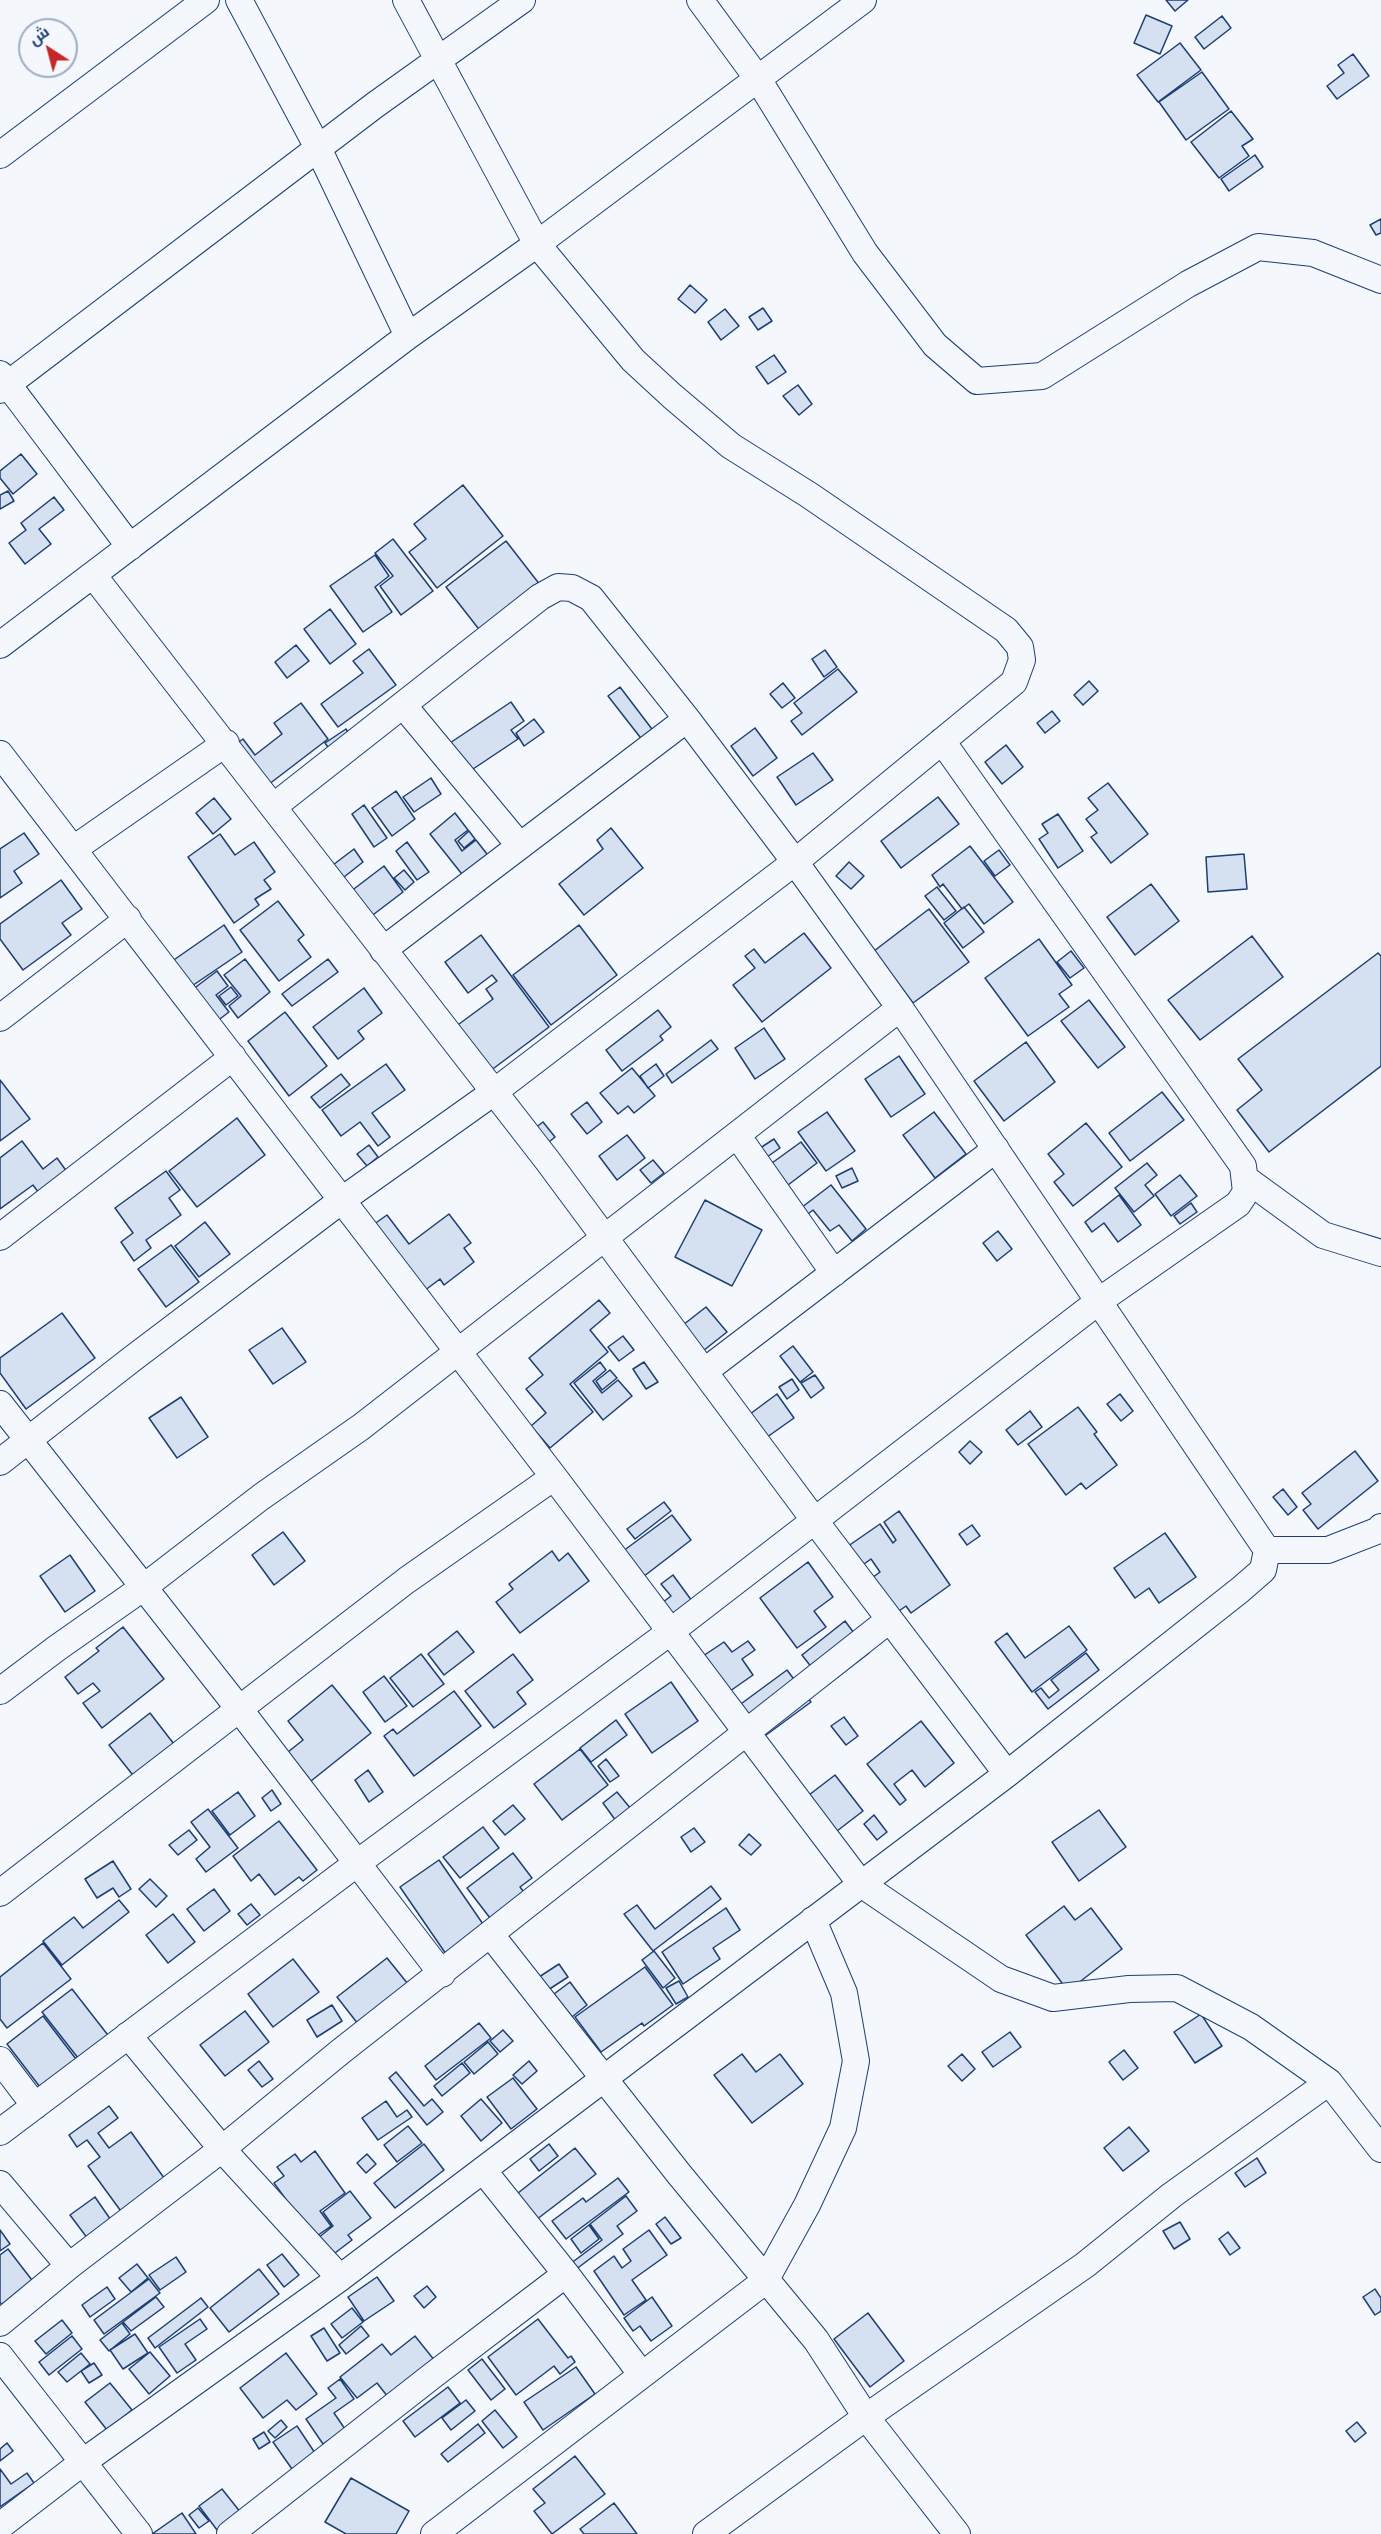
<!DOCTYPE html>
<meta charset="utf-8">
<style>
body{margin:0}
#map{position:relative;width:1381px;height:2534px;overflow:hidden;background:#f4f7fb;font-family:"Golos Text",Cairo,sans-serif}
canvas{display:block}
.north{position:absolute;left:18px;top:18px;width:60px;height:60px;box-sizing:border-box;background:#f4f7fb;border:2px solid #9eadc5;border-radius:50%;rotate:324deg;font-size:16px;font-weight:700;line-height:24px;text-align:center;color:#1d3f73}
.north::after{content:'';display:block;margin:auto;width:21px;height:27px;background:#c62828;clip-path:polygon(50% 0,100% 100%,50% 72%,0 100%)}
</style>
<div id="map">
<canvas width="1381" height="2534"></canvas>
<div class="north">ش</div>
</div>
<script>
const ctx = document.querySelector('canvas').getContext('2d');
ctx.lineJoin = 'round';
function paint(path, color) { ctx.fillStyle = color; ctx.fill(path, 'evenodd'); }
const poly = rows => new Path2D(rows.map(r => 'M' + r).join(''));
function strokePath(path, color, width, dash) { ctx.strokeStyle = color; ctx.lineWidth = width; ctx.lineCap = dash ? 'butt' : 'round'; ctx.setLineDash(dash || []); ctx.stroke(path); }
const building = poly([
 [1166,0,1188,0,1175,11,1166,0],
 [1146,15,1172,26,1160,54,1134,43,1146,15],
 [1222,16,1231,28,1204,49,1195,37,1222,16],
 [1180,43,1201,70,1158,102,1137,75,1180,43],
 [1353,54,1369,76,1337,99,1327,86,1344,73,1338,65,1353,54],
 [1202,72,1229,109,1186,140,1159,102,1202,72],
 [1231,111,1253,139,1242,146,1249,156,1219,178,1191,142,1231,111],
 [1255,155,1263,167,1229,191,1221,179,1255,155],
 [1381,219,1381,233,1376,235,1370,225,1381,219],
 [690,285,707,300,695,313,678,299,690,285],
 [763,308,772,321,758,330,749,317,763,308],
 [725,309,739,326,721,340,708,322,725,309],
 [774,355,786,372,768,384,756,367,774,355],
 [798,385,812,404,799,415,783,396,798,385],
 [21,454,37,474,13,494,0,478,0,471,21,454],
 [463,485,503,536,437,588,409,552,426,539,414,524,463,485],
 [8,491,14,501,0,509,0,495,8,491],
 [54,497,64,510,39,529,51,544,25,564,9,543,26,530,21,523,54,497],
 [393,539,433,591,401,615,380,586,393,576,375,553,393,539],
 [506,541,544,590,485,637,446,587,506,541],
 [375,555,389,576,375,587,392,612,363,632,330,586,375,555],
 [330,609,356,644,330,664,304,629,330,609],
 [296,645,309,661,287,678,275,662,296,645],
 [369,649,396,685,338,727,321,704,363,673,353,661,369,649],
 [825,650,837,667,824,677,812,659,825,650],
 [838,669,857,692,802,735,791,721,802,713,794,703,838,669],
 [1089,681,1098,691,1083,705,1074,695,1089,681],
 [783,683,795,698,782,708,770,694,783,683],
 [620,687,658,737,647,746,608,696,620,687],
 [511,702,524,721,511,730,518,739,470,771,450,743,511,702],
 [301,703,328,739,264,788,232,747,243,739,255,755,282,734,274,723,301,703],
 [1052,711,1060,721,1045,733,1037,723,1052,711],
 [534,719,544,732,524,746,516,733,534,719],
 [755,728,777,758,753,776,731,746,755,728],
 [346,729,353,741,333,754,325,743,346,729],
 [1006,745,1023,767,1002,784,985,762,1006,745],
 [813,753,833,780,796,805,777,777,813,753],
 [431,778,441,794,414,812,403,797,431,778],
 [1108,783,1148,834,1111,863,1091,837,1097,833,1086,819,1098,810,1088,798,1108,783],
 [396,791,415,819,392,836,372,808,396,791],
 [938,797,959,824,901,868,881,841,938,797],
 [214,798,231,819,213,834,196,813,214,798],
 [364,805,387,838,374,847,352,814,364,805],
 [455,813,468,830,455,840,462,851,476,840,494,863,469,883,430,834,455,813],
 [1058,814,1083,851,1058,868,1039,839,1048,833,1042,824,1058,814],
 [611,828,643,868,584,915,559,884,603,849,597,840,611,828],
 [469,831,475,839,464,848,458,841,469,831],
 [24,833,39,854,14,871,22,883,0,898,0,849,24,833],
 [220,834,235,855,254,842,275,872,264,880,271,889,255,899,259,905,234,923,188,857,220,834],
 [407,842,429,872,417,880,396,851,407,842],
 [970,846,1013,902,984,924,969,904,962,909,943,884,940,887,932,875,970,846],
 [354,849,363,862,339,881,329,868,354,849],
 [999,850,1010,865,995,876,984,861,999,850],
 [1244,854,1247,889,1208,892,1206,857,1244,854],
 [849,862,864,876,851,889,836,876,849,862],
 [384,866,403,892,361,924,342,898,384,866],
 [404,870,414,882,405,890,394,878,404,870],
 [61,880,82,909,62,923,71,935,23,970,0,939,0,924,61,880],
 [1151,884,1179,921,1135,955,1107,917,1151,884],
 [937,887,956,911,944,920,925,896,937,887],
 [278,901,304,935,298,940,311,957,279,981,240,930,278,901],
 [964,907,984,932,963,948,944,923,964,907],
 [929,909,969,962,913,1003,874,951,929,909],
 [224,925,242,952,186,990,168,964,224,925],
 [579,925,617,975,551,1025,513,975,579,925],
 [804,933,831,968,762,1022,733,985,755,968,745,956,754,949,765,963,804,933],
 [481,935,549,1027,482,1077,455,1027,493,999,486,989,497,981,492,975,468,993,445,962,481,935],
 [1252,936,1283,977,1200,1040,1168,1000,1252,936],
 [1039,939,1072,985,1059,994,1069,1007,1028,1036,985,978,1039,939],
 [1071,951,1084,968,1070,978,1057,962,1071,951],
 [1378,953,1381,956,1381,1066,1269,1152,1237,1110,1262,1090,1238,1059,1378,953],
 [245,959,270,992,238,1018,229,1006,241,996,224,975,245,959],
 [328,959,338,972,292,1006,282,994,328,959],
 [217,971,228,986,216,995,229,1012,212,1025,188,993,217,971],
 [231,987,238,996,226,1005,219,996,231,987],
 [364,988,382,1013,358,1031,364,1039,338,1059,313,1027,364,988],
 [1089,1000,1125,1047,1098,1068,1061,1021,1089,1000],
 [658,1010,671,1027,660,1036,663,1040,622,1071,606,1050,658,1010],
 [285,1012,327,1066,289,1096,248,1041,285,1012],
 [764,1028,785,1059,755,1079,735,1048,764,1028],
 [711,1040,718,1049,672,1083,666,1074,711,1040],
 [1026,1042,1055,1082,1004,1121,974,1081,1026,1042],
 [899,1056,925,1094,891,1117,865,1079,899,1056],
 [386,1064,405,1090,372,1113,390,1137,378,1146,360,1122,341,1136,322,1110,386,1064],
 [656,1064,664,1076,648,1088,640,1076,656,1064],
 [632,1068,655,1096,634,1113,628,1106,618,1114,600,1093,632,1068],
 [341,1074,350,1085,320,1108,311,1097,341,1074],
 [0,1080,30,1119,0,1141,0,1080],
 [1162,1092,1184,1120,1130,1161,1109,1133,1162,1092],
 [587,1102,602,1122,587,1134,571,1114,587,1102],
 [827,1112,855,1151,826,1171,798,1132,827,1112],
 [934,1112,966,1154,935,1178,903,1135,934,1112],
 [237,1118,265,1155,197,1207,169,1171,237,1118],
 [543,1122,555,1137,543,1147,531,1131,543,1122],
 [1086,1123,1122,1167,1073,1206,1054,1182,1064,1174,1048,1154,1086,1123],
 [627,1135,645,1158,617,1180,599,1156,627,1135],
 [774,1139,780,1148,761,1161,754,1152,774,1139],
 [22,1141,43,1169,57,1158,75,1183,47,1204,33,1185,0,1209,0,1158,22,1141],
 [801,1142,817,1163,788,1185,772,1163,801,1142],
 [369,1145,378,1157,367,1166,357,1154,369,1145],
 [653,1160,664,1173,651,1183,640,1170,653,1160],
 [1147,1163,1157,1175,1145,1185,1154,1196,1134,1212,1115,1188,1147,1163],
 [852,1168,858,1181,842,1188,836,1176,852,1168],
 [166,1171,180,1190,169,1198,181,1215,146,1240,151,1248,134,1261,121,1242,133,1233,115,1208,166,1171],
 [1180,1175,1197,1196,1171,1216,1155,1194,1180,1175],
 [831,1185,866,1229,852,1241,839,1225,830,1231,813,1210,803,1218,797,1211,831,1185],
 [1119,1195,1141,1225,1118,1242,1104,1223,1092,1232,1085,1222,1119,1195],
 [705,1200,762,1230,732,1286,675,1257,705,1200],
 [1191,1203,1197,1212,1180,1224,1174,1216,1191,1203],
 [449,1214,471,1243,464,1248,474,1262,444,1285,440,1279,420,1294,370,1227,387,1215,409,1244,449,1214],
 [205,1222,230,1254,199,1277,175,1246,205,1222],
 [998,1231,1012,1249,997,1261,983,1243,998,1231],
 [171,1245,199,1282,166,1307,138,1269,171,1245],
 [599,1300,610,1313,590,1330,608,1352,570,1384,593,1412,550,1448,531,1426,546,1413,526,1389,543,1375,529,1358,599,1300],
 [706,1307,727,1332,694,1358,674,1332,706,1307],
 [62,1313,95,1358,26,1409,0,1373,0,1358,62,1313],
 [282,1328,306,1362,273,1384,249,1350,282,1328],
 [623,1336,634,1350,619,1361,608,1347,623,1336],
 [793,1346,813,1372,800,1382,780,1356,793,1346],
 [600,1362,606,1370,593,1381,602,1393,618,1380,632,1396,603,1420,574,1383,600,1362],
 [644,1362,658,1382,646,1389,633,1369,644,1362],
 [610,1370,617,1378,602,1390,596,1381,610,1370],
 [815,1375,824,1388,811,1398,801,1383,815,1375],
 [792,1379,799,1390,787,1399,779,1387,792,1379],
 [777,1394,794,1418,763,1440,746,1417,777,1394],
 [1120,1394,1133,1411,1121,1421,1107,1404,1120,1394],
 [181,1397,208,1437,177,1458,149,1418,181,1397],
 [1078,1407,1097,1432,1094,1434,1117,1465,1086,1489,1081,1483,1066,1495,1028,1444,1078,1407],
 [1030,1411,1042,1427,1018,1445,1006,1430,1030,1411],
 [970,1441,982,1452,970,1464,959,1452,970,1441],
 [1355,1451,1378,1481,1318,1529,1303,1510,1311,1504,1302,1493,1355,1451],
 [1283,1489,1297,1507,1288,1515,1273,1497,1283,1489],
 [664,1502,671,1511,635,1539,627,1529,664,1502],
 [899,1511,950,1585,911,1613,906,1606,889,1618,865,1583,880,1572,871,1559,854,1571,841,1551,880,1524,893,1543,896,1540,884,1522,899,1511],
 [672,1515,691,1540,639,1580,619,1554,672,1515],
 [972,1525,980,1536,967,1545,959,1534,972,1525],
 [283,1532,305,1561,274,1585,252,1555,283,1532],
 [1165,1533,1196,1577,1159,1603,1149,1588,1135,1598,1114,1568,1165,1533],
 [552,1551,559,1561,568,1553,589,1581,520,1633,496,1602,513,1589,509,1584,552,1551],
 [70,1555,95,1591,65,1612,40,1576,70,1555],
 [808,1562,833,1597,814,1611,826,1627,797,1648,760,1598,808,1562],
 [673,1575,692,1601,668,1619,658,1606,671,1596,661,1584,673,1575],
 [845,1621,869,1653,826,1686,802,1655,845,1621],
 [1069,1626,1087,1650,1032,1692,995,1642,1007,1633,1025,1658,1069,1626],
 [123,1627,164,1679,102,1728,83,1703,100,1691,93,1683,78,1694,65,1677,99,1651,96,1648,123,1627],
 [457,1631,474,1652,444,1675,428,1654,457,1631],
 [748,1641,755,1650,742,1659,753,1675,723,1696,703,1656,724,1642,732,1652,748,1641],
 [1086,1653,1099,1670,1048,1709,1035,1692,1041,1688,1049,1698,1059,1690,1051,1680,1086,1653],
 [421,1654,444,1684,413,1707,390,1678,421,1654],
 [513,1654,533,1680,517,1692,526,1704,494,1728,465,1691,513,1654],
 [787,1670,811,1702,758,1741,734,1709,787,1670],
 [384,1676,407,1706,385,1722,363,1692,384,1676],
 [671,1682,698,1721,652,1753,625,1714,671,1682],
 [332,1685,371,1733,311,1781,288,1752,303,1740,288,1721,332,1685],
 [454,1691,481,1726,414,1776,384,1736,393,1729,397,1734,454,1691],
 [150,1713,177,1748,136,1779,109,1745,150,1713],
 [844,1717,858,1736,846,1745,831,1726,844,1717],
 [616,1720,627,1735,591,1762,580,1748,616,1720],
 [921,1721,954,1763,925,1787,912,1770,894,1784,906,1800,900,1805,867,1764,921,1721],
 [580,1749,608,1785,562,1820,534,1784,580,1749],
 [606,1759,619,1776,610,1782,598,1766,606,1759],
 [368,1770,383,1792,369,1802,355,1780,368,1770],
 [835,1775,863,1811,824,1841,796,1805,835,1775],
 [272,1790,281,1804,271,1811,262,1798,272,1790],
 [238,1792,255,1816,230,1835,212,1811,238,1792],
 [617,1792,631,1809,616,1821,603,1803,617,1792],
 [513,1805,525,1819,505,1835,493,1821,513,1805],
 [208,1809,238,1848,206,1872,196,1859,210,1847,191,1822,208,1809],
 [1099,1810,1126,1847,1079,1881,1052,1842,1099,1810],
 [874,1815,887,1832,877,1840,864,1824,874,1815],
 [279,1821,317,1870,303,1881,299,1877,275,1895,259,1874,251,1881,233,1856,279,1821],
 [483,1827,499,1848,460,1878,443,1857,483,1827],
 [694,1828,705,1842,691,1852,681,1837,694,1828],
 [189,1830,197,1840,178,1855,169,1845,189,1830],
 [749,1834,761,1845,751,1855,739,1845,749,1834],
 [513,1853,532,1878,520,1887,534,1905,500,1931,467,1888,513,1853],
 [439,1860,485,1927,446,1954,400,1887,439,1860],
 [113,1861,131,1889,119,1897,113,1888,97,1898,85,1879,113,1861],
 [150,1879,167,1896,156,1907,139,1889,150,1879],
 [711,1886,721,1899,653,1951,624,1914,637,1905,655,1929,711,1886],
 [214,1889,230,1911,204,1931,187,1909,214,1889],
 [119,1900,129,1912,62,1965,43,1941,74,1917,83,1928,119,1900],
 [251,1904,260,1915,247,1925,238,1914,251,1904],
 [1064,1906,1075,1920,1091,1908,1122,1949,1068,1991,1026,1935,1064,1906],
 [726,1908,740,1930,713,1948,720,1959,683,1984,662,1952,726,1908],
 [173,1914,195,1942,168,1963,146,1935,173,1914],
 [43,1943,71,1979,7,2028,0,2019,0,1977,43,1943],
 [654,1951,675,1978,663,1988,642,1960,654,1951],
 [387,1958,412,1989,362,2029,337,1997,387,1958],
 [293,1959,319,1992,273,2027,248,1994,293,1959],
 [559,1964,568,1977,548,1990,539,1977,559,1964],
 [645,1967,673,2005,644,2026,642,2023,601,2052,575,2017,645,1967],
 [679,1981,688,1997,676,2004,666,1988,679,1981],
 [570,1982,587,2005,572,2017,554,1994,570,1982],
 [72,1989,111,2039,82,2063,42,2012,72,1989],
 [332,2005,342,2021,317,2037,307,2020,332,2005],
 [245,2011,269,2042,225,2076,200,2045,245,2011],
 [1201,2014,1222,2046,1195,2063,1174,2032,1201,2014],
 [43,2016,76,2059,40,2087,7,2044,43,2016],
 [479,2023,491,2038,436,2080,425,2066,479,2023],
 [503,2030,513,2041,500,2052,490,2041,503,2030],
 [1010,2032,1021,2047,993,2067,982,2052,1010,2032],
 [488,2042,498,2054,474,2074,464,2062,488,2042],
 [1124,2050,1138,2068,1123,2080,1109,2062,1124,2050],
 [742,2054,756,2072,780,2054,803,2084,752,2123,714,2075,742,2054],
 [962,2054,975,2069,962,2081,948,2066,962,2054],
 [259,2061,273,2079,262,2087,248,2070,259,2061],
 [529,2061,537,2071,522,2084,513,2075,529,2061],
 [462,2063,470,2073,442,2096,434,2086,462,2063],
 [396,2072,424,2106,432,2099,443,2112,427,2125,389,2078,396,2072],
 [513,2078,537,2109,511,2129,487,2097,513,2078],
 [481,2099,502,2123,481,2141,461,2116,481,2099],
 [386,2101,397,2117,407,2110,412,2117,378,2140,362,2118,386,2101],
 [109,2106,118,2118,98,2133,109,2148,131,2132,167,2182,123,2214,88,2166,100,2157,87,2140,77,2147,69,2135,109,2106],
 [408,2126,422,2143,397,2162,384,2145,408,2126],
 [1129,2127,1149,2151,1123,2171,1104,2148,1129,2127],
 [424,2144,444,2170,395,2208,374,2183,424,2144],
 [549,2144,558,2156,539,2171,530,2159,549,2144],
 [575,2148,596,2174,532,2223,513,2197,575,2148],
 [315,2151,345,2193,320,2211,331,2226,314,2238,274,2183,284,2176,277,2167,295,2154,301,2162,315,2151],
 [367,2154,376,2164,366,2173,357,2163,367,2154],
 [1257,2158,1266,2173,1245,2187,1235,2173,1257,2158],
 [618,2178,629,2192,566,2239,552,2221,583,2198,586,2202,618,2178],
 [350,2191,371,2218,348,2235,352,2240,331,2256,318,2238,333,2226,323,2212,350,2191],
 [626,2196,637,2211,617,2226,623,2234,575,2270,570,2264,602,2240,590,2224,626,2196],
 [95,2197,115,2226,91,2243,70,2215,95,2197],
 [665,2217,681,2238,671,2244,656,2224,665,2217],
 [1180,2222,1190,2239,1174,2249,1163,2231,1180,2222],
 [589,2225,599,2239,581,2253,571,2239,589,2225],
 [0,2230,10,2244,0,2251,0,2230],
 [649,2230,667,2255,632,2280,646,2300,624,2315,594,2271,614,2256,622,2268,631,2261,623,2249,649,2230],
 [1228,2232,1240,2248,1230,2255,1219,2239,1228,2232],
 [8,2249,35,2284,4,2308,0,2302,0,2255,8,2249],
 [282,2254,299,2275,284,2287,267,2265,282,2254],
 [176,2257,186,2272,160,2290,149,2275,176,2257],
 [137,2264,148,2278,131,2292,119,2278,137,2264],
 [259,2269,279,2294,229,2332,210,2308,259,2269],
 [377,2277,394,2301,364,2321,348,2297,377,2277],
 [149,2279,160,2293,104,2334,94,2320,149,2279],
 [427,2286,436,2297,424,2308,414,2296,427,2286],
 [107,2287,115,2299,90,2317,82,2305,107,2287],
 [1375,2289,1381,2298,1381,2311,1375,2315,1363,2297,1375,2289],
 [156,2297,164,2307,131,2331,123,2322,156,2297],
 [652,2297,672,2326,651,2341,640,2326,633,2331,624,2318,652,2297],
 [201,2298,208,2307,155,2348,148,2338,201,2298],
 [352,2308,363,2322,342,2338,331,2324,352,2308],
 [868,2313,904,2361,870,2387,834,2339,868,2313],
 [200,2319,207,2329,185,2344,196,2360,177,2373,159,2347,200,2319],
 [538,2319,568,2358,571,2356,575,2362,560,2374,554,2366,516,2395,488,2357,538,2319],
 [62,2320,72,2333,46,2354,35,2341,62,2320],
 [122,2323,130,2334,109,2351,100,2340,122,2323],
 [361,2326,369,2336,346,2354,339,2345,361,2326],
 [324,2328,340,2353,327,2361,311,2336,324,2328],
 [135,2334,148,2353,123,2369,110,2350,135,2334],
 [72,2336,82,2349,49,2375,39,2362,72,2336],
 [415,2336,435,2361,388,2397,377,2383,357,2398,340,2377,382,2344,391,2355,415,2336],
 [150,2352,170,2376,149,2394,129,2369,150,2352],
 [81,2353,90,2364,67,2382,58,2372,81,2353],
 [286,2353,317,2394,296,2410,287,2400,263,2418,240,2388,286,2353],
 [482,2359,505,2389,491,2400,468,2370,482,2359],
 [94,2363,102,2375,89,2383,81,2371,94,2363],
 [576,2367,595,2394,543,2430,524,2402,576,2367],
 [340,2379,354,2399,334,2413,345,2429,323,2444,306,2419,336,2398,328,2388,340,2379],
 [110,2383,132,2410,107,2430,85,2402,110,2383],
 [448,2387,460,2403,415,2437,403,2421,448,2387],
 [466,2400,475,2411,451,2430,442,2418,466,2400],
 [495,2410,517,2437,503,2448,482,2421,495,2410],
 [281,2420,287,2427,275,2438,268,2431,281,2420],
 [1357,2422,1366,2433,1355,2442,1346,2431,1357,2422],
 [478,2424,485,2433,448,2462,441,2454,478,2424],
 [297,2426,315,2453,292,2469,273,2442,297,2426],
 [264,2432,270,2442,259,2449,253,2439,264,2432],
 [7,2443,13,2451,0,2461,0,2449,7,2443],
 [575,2456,605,2494,552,2534,534,2511,545,2503,533,2489,575,2456],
 [0,2469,11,2484,27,2473,34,2483,0,2507,0,2469],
 [351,2478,409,2511,396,2534,346,2534,325,2522,351,2478],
 [222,2489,249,2523,220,2534,199,2506,222,2489],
 [614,2503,637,2534,584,2534,580,2529,614,2503],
 [198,2508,209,2521,199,2528,189,2515,198,2508],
 [182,2513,196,2534,152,2534,182,2513]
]);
paint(building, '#d5e0f0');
strokePath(building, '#1d3f73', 1.5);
const minor = poly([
 [239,0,318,148,408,336],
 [700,0,758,79,865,253,935,345,977,381,1042,376,1188,284,1258,247,1313,253,1381,280],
 [0,155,206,0],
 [0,374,130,547],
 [0,390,375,105,522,0],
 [93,575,547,1160,815,1521,1007,1774],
 [0,645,408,336,537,244,863,0],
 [403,705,520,846],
 [0,754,554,1477,861,1884,1001,1979,1053,1998,1129,1989,1177,1988,1251,2027,1329,2082,1381,2149],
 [75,848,226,743],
 [383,950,687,719],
 [0,1018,128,919],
 [737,1135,834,1273],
 [1246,1179,1323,1235,1381,1253],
 [0,1237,233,1057],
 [705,1371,996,1149],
 [0,1404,240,1710,442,1974],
 [0,1462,132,1359,342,1200,494,1092,795,862,1014,682,1022,660,1020,647,1006,630,809,495,731,446,672,396,633,360,537,244,406,0],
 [1267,1550,1328,1550,1379,1530,1381,1527],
 [0,1691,57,1648,144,1587,261,1497,361,1427,900,1008],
 [0,1893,407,1580,554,1477],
 [491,1935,679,2174,816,2340,866,2417,957,2534],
 [128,2035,222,2149,340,2278],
 [0,2060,35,2106],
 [0,2132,356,1864,670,1632,1099,1301,1238,1204,1246,1192,1243,1166,942,741],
 [483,2170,566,2274,642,2375],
 [0,2184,69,2266],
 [0,2323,69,2266,222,2149,340,2052,889,1620],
 [0,2356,139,2534],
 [0,2526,83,2462,340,2278,1007,1774,1240,1590,1263,1570,1267,1550,900,1008,795,862,687,719,591,598,572,588,558,587,540,597,273,807],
 [230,2534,432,2376,566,2274],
 [434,2534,765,2281,807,2205,843,2128,856,2061,844,1993,813,1920],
 [706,2534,866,2417,1085,2265,1172,2195,1329,2082]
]);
strokePath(minor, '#1d3f73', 28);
strokePath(minor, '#f4f7fb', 26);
</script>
